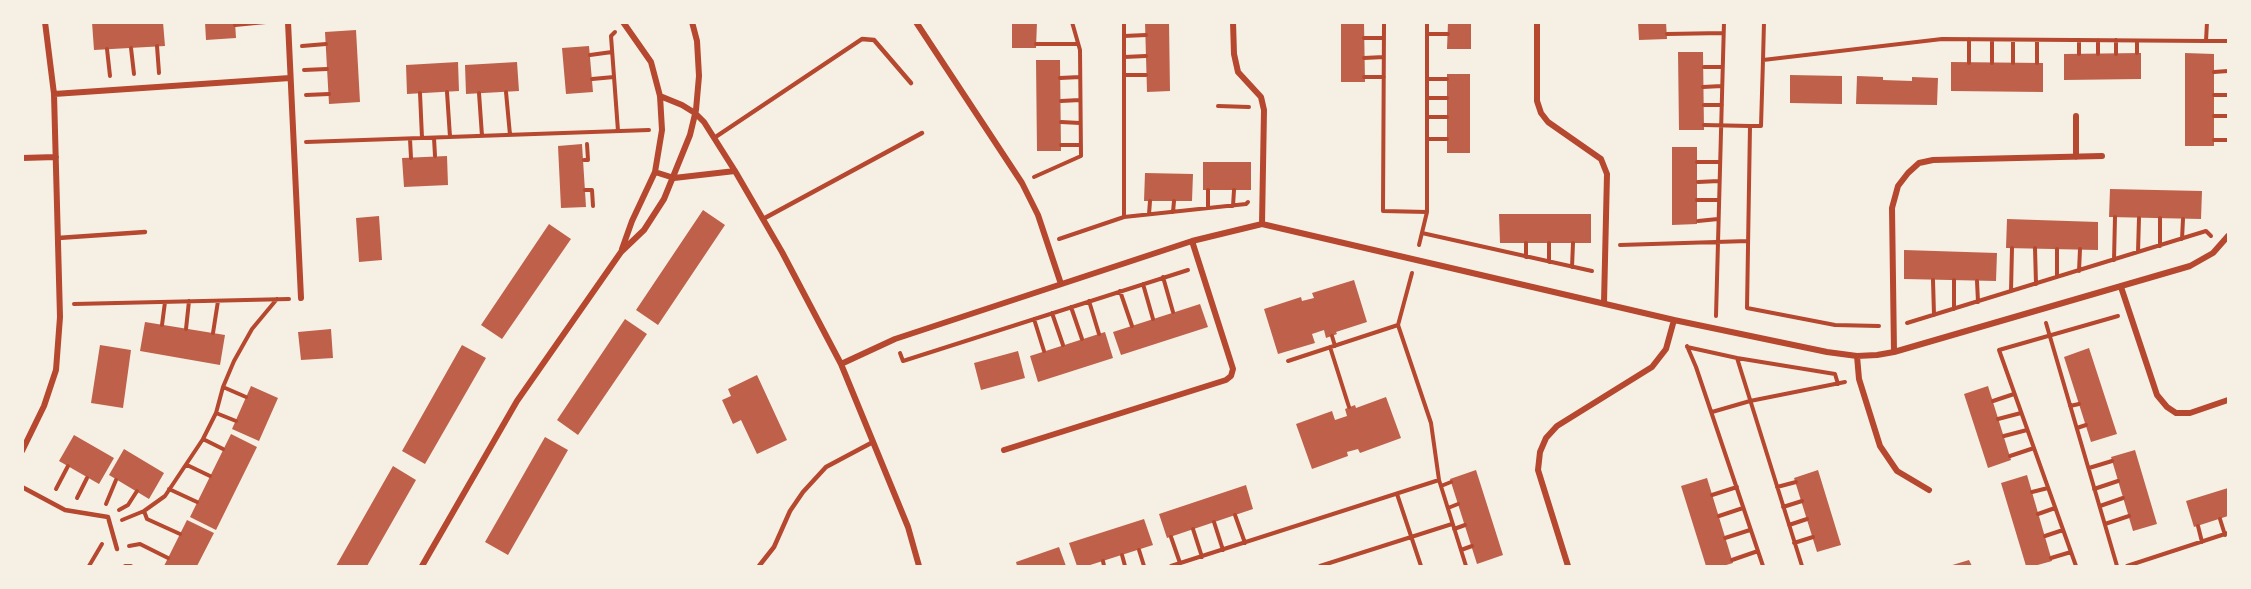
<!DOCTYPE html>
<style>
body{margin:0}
#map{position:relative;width:2251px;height:589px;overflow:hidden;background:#f6efe4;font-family:Arial,sans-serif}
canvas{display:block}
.frame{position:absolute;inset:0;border:24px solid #f6efe4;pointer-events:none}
</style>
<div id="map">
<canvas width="2251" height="589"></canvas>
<div class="frame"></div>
</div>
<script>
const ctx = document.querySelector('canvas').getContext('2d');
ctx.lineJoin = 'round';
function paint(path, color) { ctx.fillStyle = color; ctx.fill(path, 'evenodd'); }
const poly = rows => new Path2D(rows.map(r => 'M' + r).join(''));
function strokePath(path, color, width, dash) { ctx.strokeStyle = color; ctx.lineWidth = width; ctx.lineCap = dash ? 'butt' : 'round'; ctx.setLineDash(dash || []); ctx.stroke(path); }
paint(poly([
 [92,22,163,22,165,46,94,50],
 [205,22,235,22,236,38,206,40],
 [1012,22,1037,22,1036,48,1012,48],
 [1145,22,1169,22,1170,91,1147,92],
 [1341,22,1364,22,1365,82,1341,82],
 [1448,22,1471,22,1471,49,1447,49],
 [1638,22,1666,22,1667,39,1639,40],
 [356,30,360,102,329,104,325,32],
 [589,46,593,92,566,94,562,48],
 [1678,52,1703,52,1704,130,1679,130],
 [2141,53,2141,79,2064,80,2064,54],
 [2185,53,2214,54,2214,146,2185,146],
 [1036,60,1060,60,1061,151,1037,151],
 [458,62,459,91,407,94,406,65],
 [517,62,519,91,466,94,465,65],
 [1951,62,2043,63,2043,92,1951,91],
 [1447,74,1470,74,1470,153,1447,153],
 [1790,75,1842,76,1842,104,1790,103],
 [1857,76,1883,77,1883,80,1912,81,1912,77,1938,78,1937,105,1856,104],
 [582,144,586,207,561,208,558,146],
 [1672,147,1697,147,1697,224,1672,225],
 [447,156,448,185,404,187,402,158],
 [1203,162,1251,162,1251,190,1203,190],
 [1145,173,1193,174,1192,201,1144,201],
 [2110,189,2202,191,2201,219,2109,217],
 [703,210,725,225,658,325,636,310],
 [1499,214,1591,214,1591,243,1500,243],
 [379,216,382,260,359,262,356,218],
 [2007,219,2098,222,2098,250,2006,248],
 [549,224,571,239,502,339,481,325],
 [1904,250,1997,253,1996,281,1904,279],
 [1354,280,1367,322,1336,332,1337,334,1326,338,1324,330,1312,334,1315,343,1278,354,1264,309,1301,297,1302,301,1314,298,1312,293],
 [1200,304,1208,327,1121,355,1113,332],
 [625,319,647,334,578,435,557,420],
 [145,322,225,335,220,365,140,351],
 [331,329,333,358,301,360,298,332],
 [1105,332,1113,358,1038,382,1030,356],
 [100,345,131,350,123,408,91,403],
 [462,345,486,358,425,464,402,451],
 [2089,348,2117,434,2091,442,2064,357],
 [1018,351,1025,378,981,390,974,363],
 [757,375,787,440,757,454,741,420,733,424,722,400,731,396,728,389],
 [251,386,278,398,259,441,232,429],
 [1988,386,2011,460,1988,468,1964,394],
 [1386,397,1401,438,1360,453,1358,449,1347,452,1348,456,1312,469,1296,424,1332,411,1335,420,1347,416,1345,409,1355,405,1356,408],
 [231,434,257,447,216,530,190,517],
 [74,435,114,458,99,484,59,461],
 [545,437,568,450,508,555,485,542],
 [124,449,164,473,149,499,109,475],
 [2135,450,2157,524,2133,531,2111,457],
 [393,466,416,480,367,566,336,566],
 [1476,470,1503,555,1477,564,1450,479],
 [1818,470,1841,545,1817,552,1794,478],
 [2027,475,2052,561,2034,566,2026,566,2001,483],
 [1707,478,1733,563,1723,566,1706,566,1681,486],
 [1246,485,1253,509,1167,538,1159,514],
 [2228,488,2228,516,2194,527,2186,501],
 [1144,519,1153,545,1087,566,1077,566,1069,543],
 [187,520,214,533,197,566,164,566],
 [1059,547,1066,566,1017,566,1016,562],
 [1969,560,1972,566,1949,566]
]), '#bf614a');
strokePath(poly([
 [1384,22,1383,211,1427,212],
 [1764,22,1763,60,1942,39,2206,41,2207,22],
 [235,25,266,22],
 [615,32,611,36,618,131],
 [1427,34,1448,34],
 [1667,34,1723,33],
 [1124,36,1146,35],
 [1364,38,1384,38],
 [1969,39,1969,63],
 [2079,40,2079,54],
 [2098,40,2098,54],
 [2206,41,2228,41],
 [1036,44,1078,44],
 [157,46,159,73],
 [302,46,326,44],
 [131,48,134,74],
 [107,49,110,76],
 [2137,53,2137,41],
 [2116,54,2116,40],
 [590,55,612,52],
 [1124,57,1146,56],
 [1364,58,1384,57],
 [1763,60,1761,126,1750,126,1747,308,1835,325,1879,326],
 [1992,63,1992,40],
 [2013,63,2013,40],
 [2037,63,2037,40],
 [1704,67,1722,67],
 [304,70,327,69],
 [2214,72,2228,71],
 [1124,75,1146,75],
 [1364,77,1384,77],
 [1060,78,1080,77],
 [592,79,614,77],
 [1427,79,1447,79],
 [1703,87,1722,86],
 [447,92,450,137],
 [506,92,510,135],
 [420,93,422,138],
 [479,93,482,136],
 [306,95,329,94],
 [2214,95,2228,95],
 [1427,98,1447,98],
 [1061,101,1080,100],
 [1704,105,1722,105],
 [1218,106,1249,107],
 [2214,116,2228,116],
 [1427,117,1447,117],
 [1061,122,1080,123],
 [1704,125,1750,126],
 [434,138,435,156],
 [410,139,411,158],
 [1427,139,1447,139],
 [2214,140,2228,140],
 [306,142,649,130],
 [1061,145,1081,145],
 [584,160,588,160,587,144],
 [1697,162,1720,162],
 [1034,177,1081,156,1080,50,1072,22],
 [1698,182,1719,181],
 [585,190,592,190,593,206],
 [1697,200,1719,200],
 [1233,206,1234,190],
 [1208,208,1208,190],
 [1173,212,1174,201],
 [1149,214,1150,201],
 [1124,217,1246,204,1248,202],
 [1698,221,1718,219],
 [1422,233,1592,271],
 [1059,239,1124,217,1124,22],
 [2182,239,2183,219],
 [1526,243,1526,257],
 [1419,245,1427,212,1427,22],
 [1620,245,1748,241],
 [2160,246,2160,218],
 [2035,248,2036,284],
 [2057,249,2057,277],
 [2138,252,2139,218],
 [2114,260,2115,217],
 [1549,262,1549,243],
 [1572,267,1573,243],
 [2079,271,2080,249],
 [1412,273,1398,325,1431,423,1439,480,1466,566],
 [1163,277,1173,312],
 [1933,280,1934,315],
 [1977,281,1978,302],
 [1143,284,1153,319],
 [1120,291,1132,326],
 [2011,291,2012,248],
 [1089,301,1099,334],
 [74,304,289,299],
 [1071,307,1082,339],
 [1954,309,1954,280],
 [1052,313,1063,345],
 [1716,316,1724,22],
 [1034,319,1044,351],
 [1907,323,2206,231,2211,236],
 [2046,323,2117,566],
 [162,325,165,302],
 [186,329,189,301],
 [213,333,218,301],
 [1332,336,1335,346],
 [1687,346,1696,367,1763,566],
 [1330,347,1349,407],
 [1687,347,1737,358,1802,566],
 [900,353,903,361,1188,270],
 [1737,358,1835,374,1838,384],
 [1288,361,1398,325],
 [223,387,246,397],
 [1993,401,2014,394],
 [2070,406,2079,404],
 [1712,412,1750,401,1845,382],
 [216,413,236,421],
 [1998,419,2021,413],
 [2077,428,2086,425],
 [2004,436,2027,430],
 [203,439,223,449],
 [2010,456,2034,448],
 [187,465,210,476],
 [2089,468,2112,461],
 [1441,486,1451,482],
 [1777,487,1796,482],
 [56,489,68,466],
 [169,489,197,502],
 [2094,489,2118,481],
 [2032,492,2048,488],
 [1397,494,1421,566],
 [1712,495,1737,487],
 [77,498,87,478],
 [106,504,116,480],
 [2100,506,2123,498],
 [1783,507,1802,501],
 [1448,508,1458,504],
 [119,510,128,505,137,491],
 [144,511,147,519,180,534],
 [2038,514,2055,508],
 [1235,515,1245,543],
 [1719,516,1743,508],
 [2220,519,2225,535],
 [122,520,144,511,165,496,203,439,216,413,223,387,234,361,252,329,277,299],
 [1214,522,1223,550],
 [2105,524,2129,516],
 [1789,525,1807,519],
 [2198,526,2202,542],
 [1193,529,1202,557],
 [1454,529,1465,525],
 [2045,536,2063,530],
 [1171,537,1180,563],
 [1725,538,1750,530],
 [1794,543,1813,537],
 [129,546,140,544,168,558],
 [1139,550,1144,566],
 [1461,550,1472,546],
 [1122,555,1125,566],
 [2051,558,2071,552],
 [1732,560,1758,551],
 [1103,561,1104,566],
 [89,566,102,544],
 [125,566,131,566],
 [1171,566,1439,480],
 [1320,566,1452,524],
 [2076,566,1999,350,2118,316],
 [2127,566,2228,533]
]), '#b5482f', 4);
strokePath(poly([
 [714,138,862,39,874,40,911,83],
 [763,219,922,133],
 [58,238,145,232],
 [22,487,65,510,108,517,117,549],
 [759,566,774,547,790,511,803,492,826,467,873,442]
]), '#b5482f', 4.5);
strokePath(poly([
 [288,22,301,298],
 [916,22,1022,183,1038,215,1061,284],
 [1233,22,1234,54,1238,72,1261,97,1264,110,1262,224],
 [1537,22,1537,101,1541,113,1548,122,1601,159,1607,174,1604,303],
 [54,94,290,78],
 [660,96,682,105,695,113,704,122,735,171,782,252,841,364,908,527,919,566],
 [2076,116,2076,157],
 [22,158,56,157],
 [655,172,674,178,735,171],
 [622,249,632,221,655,172,662,130,660,96,651,62,623,22],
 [2121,287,2157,395,2167,407,2176,413,2190,413,2228,400],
 [1894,352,1892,208,1898,186,1908,173,1919,163,1933,160,2102,156],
 [1857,356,1859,379,1880,446,1897,471,1929,490],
 [841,364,895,339,1192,241,1262,224,1674,320,1827,352,1857,356,1877,355,1894,352,2190,266,2213,253,2228,236],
 [1004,450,1226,380,1231,376,1233,369,1192,241],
 [22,451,44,406,56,370,60,317,54,94,45,22],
 [422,566,517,401,621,252,644,230,664,199,690,135,696,110,699,76,697,41,692,22],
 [1568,566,1538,470,1540,452,1546,438,1557,426,1652,367,1666,349,1674,320]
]), '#b5482f', 6);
</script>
